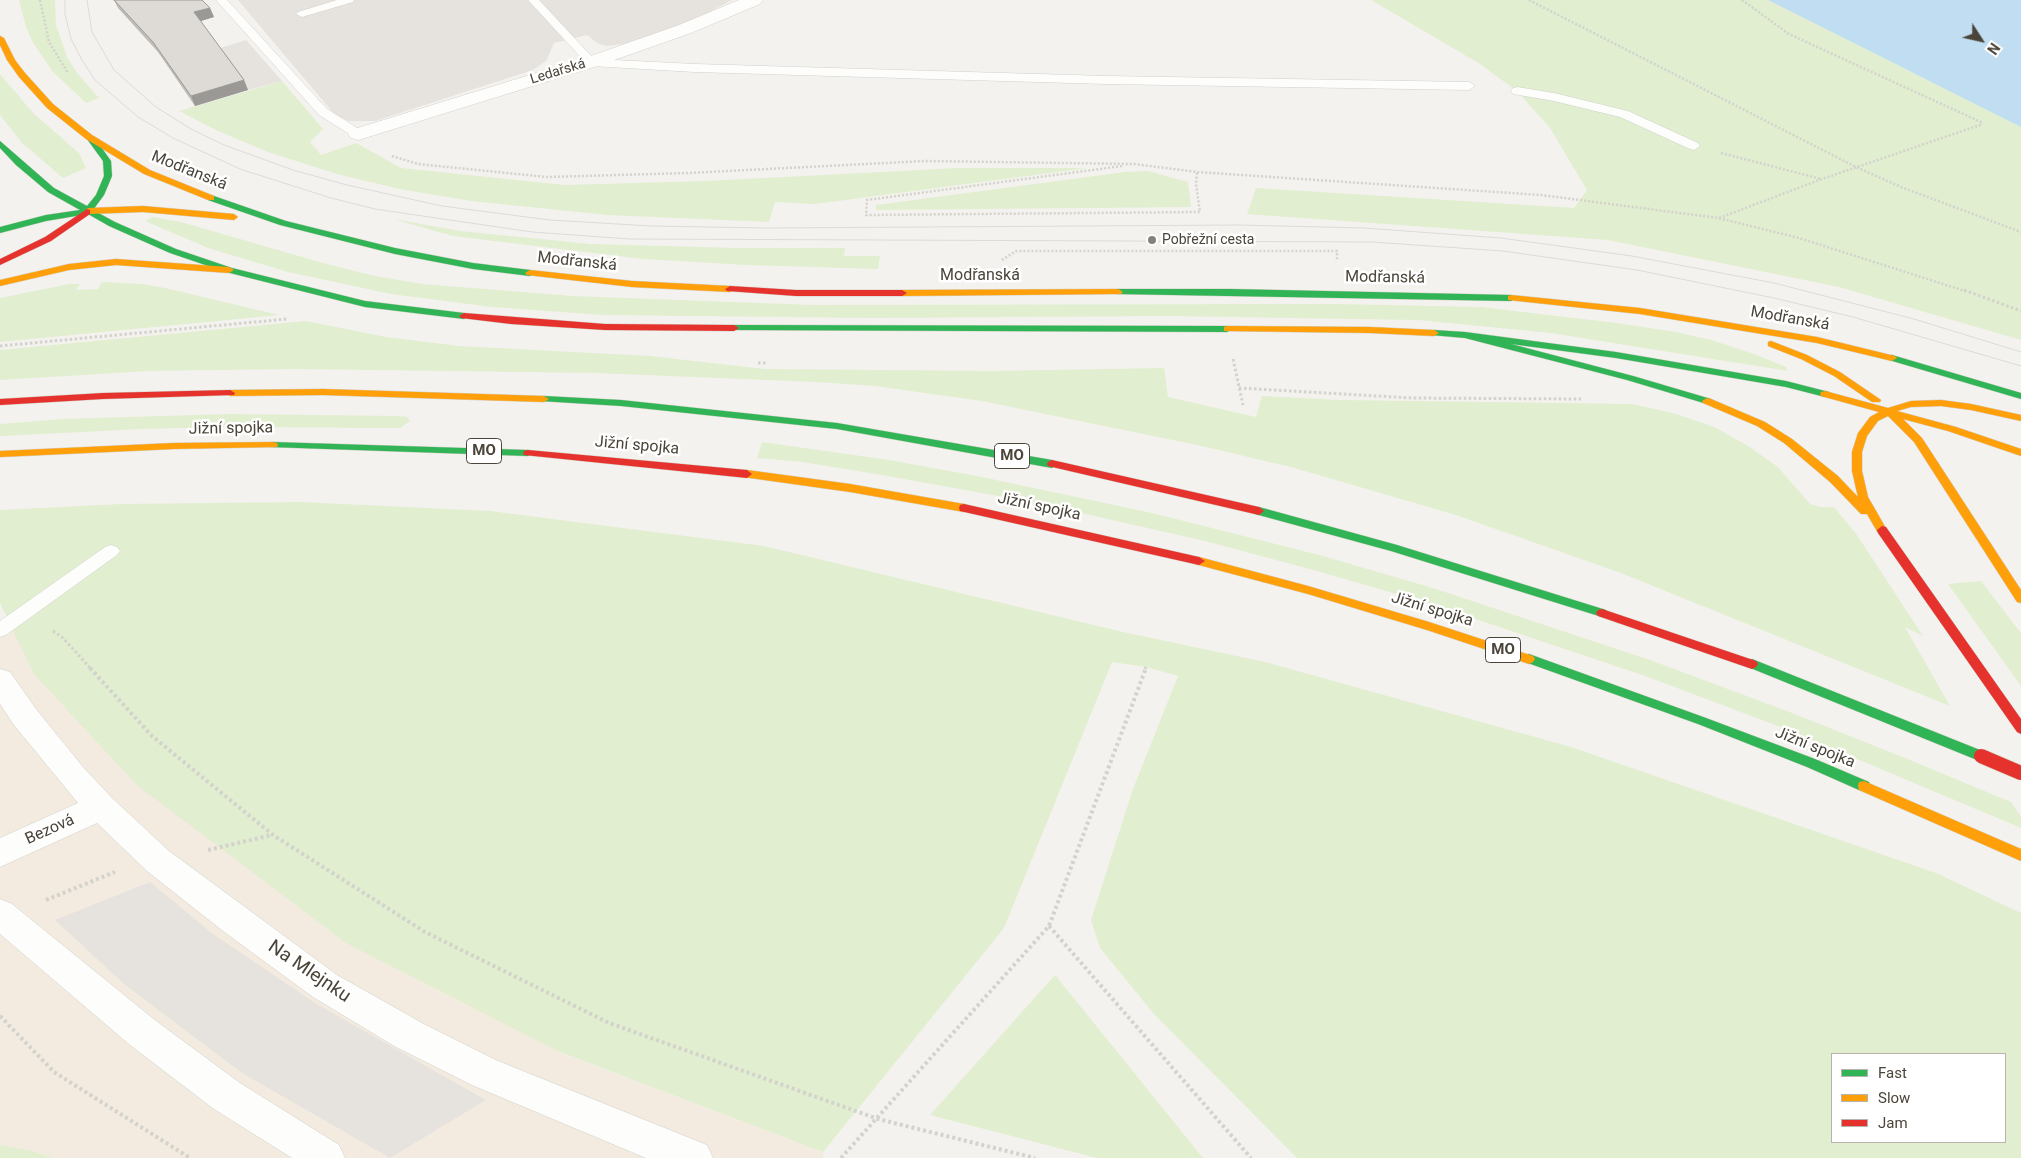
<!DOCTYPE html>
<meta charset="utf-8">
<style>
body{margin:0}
#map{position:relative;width:2021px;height:1158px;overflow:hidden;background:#f4f2ee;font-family:Roboto,sans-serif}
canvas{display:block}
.legend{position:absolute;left:1831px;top:1053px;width:175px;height:90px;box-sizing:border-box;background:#fff;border:1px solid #b7b4b0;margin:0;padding:6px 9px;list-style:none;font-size:15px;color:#4b4439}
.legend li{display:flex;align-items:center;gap:10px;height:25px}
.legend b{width:25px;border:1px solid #b7b4b0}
.north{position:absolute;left:1956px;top:15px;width:50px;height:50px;-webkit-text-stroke:4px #fff;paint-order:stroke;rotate:125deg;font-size:14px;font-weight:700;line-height:20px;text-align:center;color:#4b4439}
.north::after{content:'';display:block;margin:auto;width:18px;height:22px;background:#4b4439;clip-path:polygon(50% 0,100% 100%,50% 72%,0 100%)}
</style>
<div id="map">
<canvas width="2021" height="1158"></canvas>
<ul class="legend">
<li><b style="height:6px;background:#30b455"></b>Fast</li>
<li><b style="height:6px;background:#ff9f0a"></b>Slow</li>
<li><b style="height:6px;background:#e5322d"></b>Jam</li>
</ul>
<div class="north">N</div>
</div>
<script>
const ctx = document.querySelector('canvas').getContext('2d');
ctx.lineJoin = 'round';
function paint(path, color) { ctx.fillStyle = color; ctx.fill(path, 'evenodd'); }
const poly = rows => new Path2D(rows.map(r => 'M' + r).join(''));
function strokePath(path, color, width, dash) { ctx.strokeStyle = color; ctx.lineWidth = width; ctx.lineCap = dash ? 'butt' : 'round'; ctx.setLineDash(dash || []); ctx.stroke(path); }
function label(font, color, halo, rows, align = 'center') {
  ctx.font = font + ' Roboto,sans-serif'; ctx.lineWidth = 5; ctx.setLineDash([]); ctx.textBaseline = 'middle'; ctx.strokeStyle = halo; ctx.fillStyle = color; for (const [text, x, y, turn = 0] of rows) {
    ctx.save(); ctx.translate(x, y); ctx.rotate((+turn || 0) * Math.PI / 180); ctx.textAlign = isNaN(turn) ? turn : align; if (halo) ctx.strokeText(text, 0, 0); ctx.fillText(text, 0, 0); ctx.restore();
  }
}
paint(poly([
 [0,623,11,623,559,1052,823,1152,823,1158,54,1158,29,1150,0,1145]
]), '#f3ebdf');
paint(poly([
 [238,0,732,0,685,25,623,44,606,46,597,43,587,35,554,43,546,61,533,70,375,121,349,121,335,115]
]), '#e6e2de');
paint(poly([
 [19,0,55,0,56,25,67,57,77,73,99,98,86,103,52,71,32,41,26,27],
 [1371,0,1768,0,2021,127,2021,340,1839,287,1608,240,1247,214,1256,188,1574,208,1587,190,1550,128,1517,91,1480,64],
 [0,74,34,114,79,153,86,168,63,178,22,143,0,115],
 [282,81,323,129,310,142,321,155,356,143,401,168,565,185,706,181,959,168,1088,168,815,204,775,202,769,222,607,215,471,201,399,189,337,174,268,152,216,130,179,111],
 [1148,171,1188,182,1191,207,876,210,876,205,1125,172],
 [153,217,181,222,323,263,370,275,422,284,572,296,813,305,1334,304,1481,307,1617,323,1676,332,1711,340,1754,354,1786,367,1788,371,1551,333,1418,320,1168,316,871,318,603,315,492,307,391,294,288,272,208,248,145,221],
 [393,219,460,231,591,244,738,248,845,248,844,256,880,256,878,269,746,265,643,259,453,236],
 [102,282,142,284,165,288,279,315,0,342,0,298,69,284,80,284,76,290,98,289],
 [306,321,386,337,459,346,650,356,765,369,993,371,1164,368,1168,397,1256,417,1262,396,1339,400,1633,404,1676,414,1714,427,1748,446,1778,467,1810,504,1820,507,1834,507,1857,535,1923,636,1905,627,1950,706,1621,573,1456,515,1291,467,1197,445,982,401,875,386,816,382,596,373,294,369,148,371,0,380,0,350],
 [230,414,398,416,407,417,410,421,400,428,221,427,142,429,0,436,0,424,62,419],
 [762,442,889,460,977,476,1152,513,1323,556,1436,589,1653,661,1792,713,1910,760,2011,802,2021,817,2021,828,1786,729,1648,677,1431,604,1317,571,1205,541,1037,503,882,475,803,462,757,458],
 [301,502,490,511,764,546,1123,632,1265,662,1571,747,1936,873,2021,913,2021,1158,1297,1158,1154,1014,1100,948,1091,920,1133,789,1178,676,1146,667,1112,662,1004,928,823,1152,560,1052,346,943,137,785,34,674,0,603,0,510,121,504],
 [1832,1054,2005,1054,2005,1142,1832,1142],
 [1981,581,2021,633,2021,686,1948,584],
 [1055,975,1203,1158,1097,1158,930,1115],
 [0,1145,29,1150,54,1158,0,1158]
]), '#e1eecf');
paint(poly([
 [246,40,282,81,248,90,217,49],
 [150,882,213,934,315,1003,486,1100,390,1158,242,1073,124,984,55,920]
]), '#e6e3df');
paint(poly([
 [1768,0,2021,0,2021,127,2013,123]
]), '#c0ddf1');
const lane = poly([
 [216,0,227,0,327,109,362,131,364,134,362,137,354,137,319,115,216,0],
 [337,0,354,0,353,2,302,17,296,14,298,12,337,0],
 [528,0,539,0,594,59,695,64,1106,76,1469,82,1475,86,1469,90,1106,84,695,72,591,66,587,64,528,0],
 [1517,87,1554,93,1628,111,1698,143,1700,146,1694,150,1690,149,1620,117,1554,101,1513,94,1511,91,1513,88,1517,87],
 [111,545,117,547,120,551,117,555,6,635,0,637,0,621,105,547,111,545]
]);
const street = poly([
 [739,0,763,0,760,4,691,33,597,66,365,138,358,140,351,138,348,134,351,130,585,58,679,25,739,0],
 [0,669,10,672,36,709,83,767,112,798,169,851,337,975,422,1023,498,1061,707,1145,713,1158,646,1158,472,1085,396,1047,313,997,223,931,147,871,97,823,0,867,0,838,78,803,14,725,0,704,0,669],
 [0,899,12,904,156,1021,240,1083,339,1145,345,1158,292,1158,214,1109,130,1045,0,934,0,899]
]);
const fast = poly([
 [88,137,94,137,111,161,112,176,104,195,93,210,115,222,176,249,232,268,365,301,464,313,469,316,464,319,365,307,226,272,170,253,109,226,88,214,46,221,0,233,0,227,46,215,80,210,48,192,16,165,0,148,0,141,54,188,87,206,96,195,104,176,103,161,87,139,88,137],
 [211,195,286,221,395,248,473,263,530,270,535,273,530,276,473,269,395,254,280,225,208,200,207,198,211,195],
 [1118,289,1231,289,1511,295,1516,298,1511,301,1115,294,1113,292,1118,289],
 [734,325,1227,326,1232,329,1227,332,731,330,731,326,734,325],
 [1434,330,1465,332,1616,352,1786,381,1829,392,1830,394,1825,397,1786,387,1616,358,1511,344,1633,376,1711,399,1712,401,1707,404,1627,380,1465,338,1431,335,1429,333,1434,330],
 [1892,355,2021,393,2021,399,1889,360,1887,358,1889,356,1892,355],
 [544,396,621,400,837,423,1052,460,1057,464,1052,468,837,429,621,406,540,401,539,399,540,397,544,396],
 [273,442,528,450,533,453,528,456,269,447,268,445,269,443,273,442],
 [1259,507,1397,545,1606,610,1608,613,1606,616,1602,617,1391,551,1255,514,1254,511,1255,508,1259,507],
 [1529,654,1706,718,1815,759,1869,782,1870,786,1869,790,1864,791,1859,790,1807,767,1698,724,1525,662,1523,659,1525,656,1529,654],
 [1752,659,1985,752,1987,756,1985,760,1981,761,1977,760,1748,667,1746,664,1748,661,1752,659]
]);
const slow = poly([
 [0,36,4,38,15,60,25,73,53,104,92,135,150,170,214,196,214,200,208,200,144,174,86,139,47,108,19,77,7,60,0,45,0,36],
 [143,206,234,214,238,217,234,220,143,212,88,214,84,211,88,208,143,206],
 [116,259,229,267,234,270,229,273,116,265,69,270,0,286,0,280,69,264,116,259],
 [530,270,632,281,730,286,735,289,730,292,632,287,527,275,525,273,530,270],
 [1118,289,1123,292,1121,294,902,296,897,293,902,290,1118,289],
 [1511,295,1640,308,1817,337,1895,356,1897,358,1892,361,1817,343,1640,314,1508,300,1508,296,1511,295],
 [1227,326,1370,327,1434,330,1439,333,1434,336,1370,333,1224,331,1224,327,1227,326],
 [1771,341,1807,355,1840,372,1881,400,1880,402,1872,402,1834,376,1801,359,1768,346,1768,342,1771,341],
 [323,389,544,396,549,399,544,402,323,395,230,396,225,393,230,390,323,389],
 [1825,391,1888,408,1911,401,1941,400,1971,404,2021,415,2021,421,1971,410,1941,406,1911,407,1897,411,1956,427,2021,449,2021,456,1948,431,1903,419,1922,438,2021,590,2021,603,2017,602,1914,442,1888,416,1878,421,1867,436,1862,452,1862,471,1868,497,1887,530,1882,534,1878,533,1867,514,1861,514,1830,482,1784,443,1757,426,1703,403,1702,401,1707,398,1711,399,1765,422,1792,439,1838,476,1858,497,1852,471,1852,452,1858,433,1870,417,1879,412,1821,396,1820,394,1821,392,1825,391],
 [273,442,277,443,278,445,277,447,174,449,0,457,0,451,174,443,273,442],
 [747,470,850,484,964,504,969,508,964,512,850,492,743,477,742,474,747,470],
 [1199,557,1308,586,1429,622,1533,656,1535,659,1533,662,1529,664,1427,630,1308,594,1195,564,1193,561,1199,557],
 [1864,781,2021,849,2021,861,1859,790,1858,786,1859,782,1864,781]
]);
const jam = poly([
 [87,209,90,210,90,214,51,241,0,265,0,259,45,237,87,209],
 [730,286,796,290,902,290,907,293,902,296,796,296,727,291,725,289,730,286],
 [464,313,605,324,734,325,739,328,734,331,605,330,511,324,461,318,459,316,464,313],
 [230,390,235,393,234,395,103,399,0,405,0,399,103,393,230,390],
 [528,450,747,470,752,474,747,478,524,455,523,453,524,451,528,450],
 [1052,460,1259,507,1264,511,1259,515,1048,466,1047,464,1048,462,1052,460],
 [964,504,1199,557,1205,561,1199,565,960,511,959,508,960,505,964,504],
 [1882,526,1886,527,2021,719,2021,734,2017,732,1878,533,1877,530,1882,526],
 [1602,609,1756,661,1758,664,1756,667,1752,669,1598,616,1596,613,1598,610,1602,609]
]);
strokePath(lane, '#d2d0cb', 1);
strokePath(street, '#d2d0cb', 1);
strokePath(fast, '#d3cfc5', 1);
strokePath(slow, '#d3cfc5', 1);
strokePath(jam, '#d3cfc5', 1);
strokePath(poly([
 [40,0,49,42,68,73],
 [1529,0,1856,167,1901,187,2021,232],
 [1742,0,1789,34,1983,123],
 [1721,153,1821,179],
 [392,156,418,164,547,177,688,173,925,161,1134,164,1197,172,1541,195,1718,218,1799,238,1968,292],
 [1122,166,867,200,866,215,1200,212,1196,184,1197,172],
 [1719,218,1822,179,1983,124],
 [1002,260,1016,251,1337,251,1337,261]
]), '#d3d2cc', 2.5, [2, 2]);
strokePath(poly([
 [1964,290,2021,311],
 [0,346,287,319],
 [1233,359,1243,405],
 [758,363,767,363],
 [1239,388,1412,398,1581,399],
 [53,631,63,638,91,669],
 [1145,669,1146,667]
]), '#d3d2cc', 3, [2.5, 2.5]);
strokePath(poly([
 [90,668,152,736,273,835,425,932,609,1023,878,1119,1035,1158],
 [208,850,272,835],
 [46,900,115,872],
 [1049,926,1251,1158],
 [0,1016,54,1072,190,1158],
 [841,1158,1049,926,1146,668]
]), '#d3d2cc', 4, [3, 3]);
paint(lane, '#fdfdfc');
paint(street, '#fdfdfc');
paint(fast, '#30b455');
paint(slow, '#ff9f0a');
paint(jam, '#e5322d');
strokePath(poly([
 [65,0,65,14,71,39,82,60,95,80,138,117,173,138,240,169,331,198,375,209,532,232,630,239,1372,242,1503,251,1637,270,1774,298,1853,317,2021,366],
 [87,0,92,32,114,70,156,107,191,129,224,145,293,170,347,185,442,206,550,220,651,226,766,228,1238,225,1364,228,1501,238,1632,256,1774,283,1914,319,2021,352]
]), '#dbdbda', 1);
const jamBridge = poly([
 [1981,756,2021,773]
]);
strokePath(jamBridge, '#ccbfa9', 15, []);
strokePath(jamBridge, '#e5322d', 14);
paint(poly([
 [114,0,202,0,210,8,214,17,200,21,244,80,248,90,195,106,158,52,118,8]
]), '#bfbcb8');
paint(poly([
 [210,8,214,17,198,22,194,12],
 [244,80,248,90,195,106,191,96]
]), '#9b9996');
const building = poly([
 [114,0,202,0,210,8,194,12,244,80,191,96,153,42,114,0]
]);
paint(building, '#dedbd6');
strokePath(building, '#9b9996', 1);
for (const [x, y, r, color] of [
 [1152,240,5,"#868178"]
]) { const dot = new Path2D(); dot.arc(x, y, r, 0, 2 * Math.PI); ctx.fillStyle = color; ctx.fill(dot); strokePath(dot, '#fff', 2); }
label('14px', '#4b4439', '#fff', [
 ["Ledařská",558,72,-17]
]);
label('14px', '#4b4439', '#fff', [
 ["Pobřežní cesta",1162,240]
], 'left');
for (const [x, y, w] of [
 [484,451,35],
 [1012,456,35],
 [1503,650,35]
]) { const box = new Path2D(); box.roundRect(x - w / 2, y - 12.5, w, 25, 4); ctx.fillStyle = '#fff'; ctx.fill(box); strokePath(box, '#4b4439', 1); }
label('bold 15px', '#4b4439', null, [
 ["MO",484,451],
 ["MO",1012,456],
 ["MO",1503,650]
]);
label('16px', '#4b4439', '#fff', [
 ["Modřanská",189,171,22],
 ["Modřanská",577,262,6],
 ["Modřanská",980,276],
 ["Modřanská",1385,278,1],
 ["Modřanská",1790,319,10],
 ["Jižní spojka",231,429,-1],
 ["Jižní spojka",637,446,5],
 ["Jižní spojka",1039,507,12],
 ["Jižní spojka",1432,610,17],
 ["Jižní spojka",1815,748,22],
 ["Bezová",50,830,-24]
]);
label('19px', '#4b4439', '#fff', [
 ["Na Mlejnku",309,972,34]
]);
</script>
